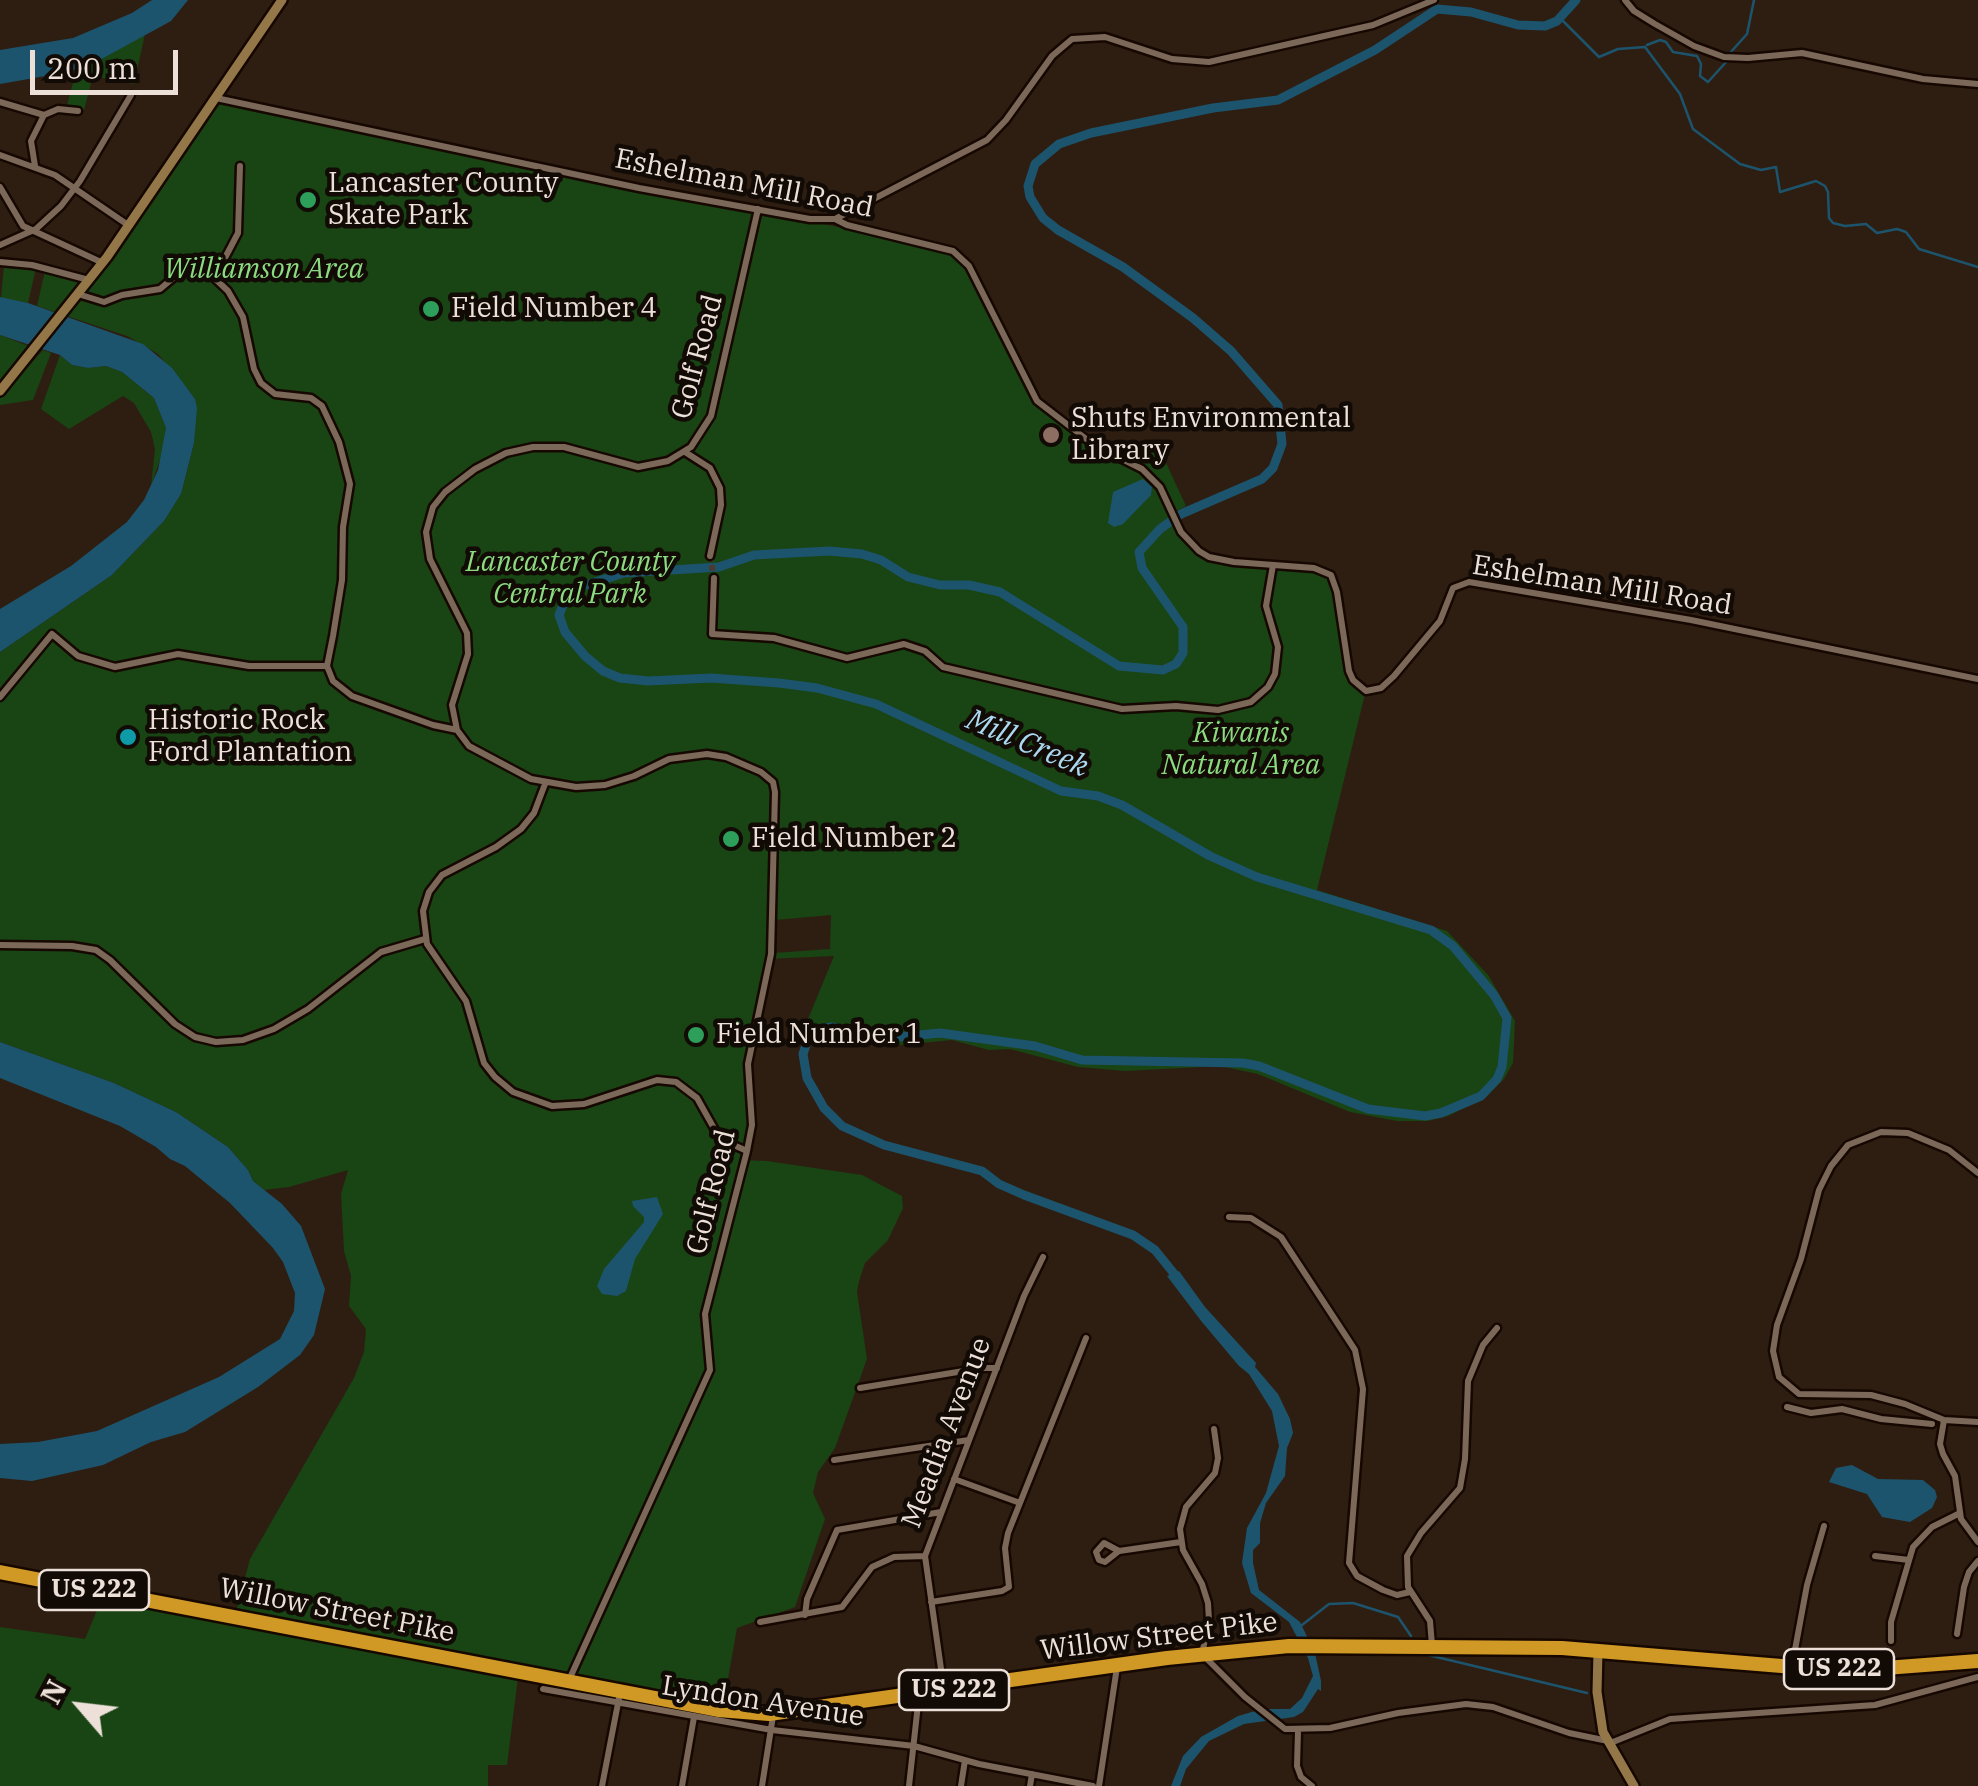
<!DOCTYPE html>
<style>
body{margin:0}
#map{position:relative;width:1978px;height:1786px;overflow:hidden;background:#2e1e12;font-family:"IBM Plex Serif",serif}
canvas{display:block}
.north{position:absolute;left:30px;top:1656px;width:100px;height:100px;-webkit-text-stroke:8px #110a05;paint-order:stroke;rotate:298deg;font-size:28px;font-weight:700;line-height:40px;text-align:center;color:#ece0d8}
.north::after{content:'';display:block;margin:auto;width:35px;height:45px;background:#ece0d8;clip-path:polygon(50% 0,100% 100%,50% 72%,0 100%)}
.scale{position:absolute;left:30px;top:50px;width:148px;height:45px;box-sizing:border-box;border:5px solid #ece0d8;border-top:0;padding-left:12px;font-size:30px;line-height:35px;white-space:nowrap;color:#ece0d8;-webkit-text-stroke:8px #110a05;paint-order:stroke}
</style>
<div id="map">
<canvas width="1978" height="1786"></canvas>
<div class="north">N</div>
<div class="scale">200 m</div>
</div>
<script>
const ctx = document.querySelector('canvas').getContext('2d');
ctx.lineJoin = 'round';
function paint(path, color) { ctx.fillStyle = color; ctx.fill(path, 'evenodd'); }
const poly = rows => new Path2D(rows.map(r => 'M' + r).join(''));
function strokePath(path, color, width, dash) { ctx.strokeStyle = color; ctx.lineWidth = width; ctx.lineCap = dash ? 'butt' : 'round'; ctx.setLineDash(dash || []); ctx.stroke(path); }
function label(font, color, halo, rows, align = 'center') {
  ctx.font = font + ' "IBM Plex Serif",serif'; ctx.lineWidth = 9; ctx.setLineDash([]); ctx.textBaseline = 'middle'; ctx.strokeStyle = halo; ctx.fillStyle = color; for (const [text, x, y, turn = 0] of rows) {
    ctx.save(); ctx.translate(x, y); ctx.rotate((+turn || 0) * Math.PI / 180); ctx.textAlign = isNaN(turn) ? turn : align; if (halo) ctx.strokeText(text, 0, 0); ctx.fillText(text, 0, 0); ctx.restore();
  }
}
paint(poly([
 [145,34,134,84,93,76,84,110,67,105,77,68,98,61],
 [217,102,888,237,948,252,958,258,982,299,1026,389,1045,412,1088,444,1127,462,1135,454,1161,452,1186,506,1170,514,1181,537,1195,553,1217,563,1315,572,1328,578,1332,587,1346,673,1355,687,1365,694,1317,890,1447,931,1488,975,1515,1021,1513,1063,1504,1079,1487,1096,1448,1116,1428,1121,1397,1121,1350,1112,1258,1074,1220,1066,1125,1071,1078,1067,1010,1049,989,1050,952,1040,902,1045,833,1033,823,1034,810,1046,801,1036,834,956,766,959,746,1056,748,1128,740,1160,767,1161,862,1175,902,1196,903,1208,888,1240,865,1263,859,1281,857,1292,867,1359,835,1448,818,1472,813,1493,825,1519,795,1607,737,1628,723,1707,236,1612,250,1559,354,1378,364,1352,366,1329,349,1306,351,1276,344,1251,341,1194,348,1170,289,1187,264,1190,253,1181,248,1170,228,1147,176,1112,114,1083,0,1042,0,652,112,575,164,521,181,494,194,443,195,399,158,354,127,336,37,306,45,271,92,283],
 [831,915,830,949,774,953,775,920],
 [4,265,36,268,28,303,1,298],
 [0,335,31,347,0,386],
 [43,350,51,353,33,400,0,405,0,398],
 [60,355,72,365,88,368,106,366,122,372,154,398,166,428,164,448,151,486,155,449,151,432,134,403,123,396,69,429,41,409],
 [103,1596,518,1677,507,1765,488,1765,488,1786,0,1786,0,1627,85,1639]
]), '#194413');
paint(poly([
 [152,0,188,0,171,21,98,61,68,72,0,84,0,50,73,38,132,13],
 [0,297,28,303,143,344,172,368,195,399,197,408,194,443,181,494,164,521,112,575,0,652,0,609,71,566,127,522,144,500,158,470,166,428,154,398,122,372,106,366,88,368,72,365,60,355,0,335],
 [1143,479,1152,487,1151,495,1123,524,1114,527,1108,523,1113,492],
 [0,1042,114,1083,176,1112,228,1147,248,1170,253,1181,282,1204,301,1226,325,1289,314,1335,300,1355,258,1387,185,1432,151,1442,103,1465,32,1481,0,1478,0,1444,38,1442,97,1431,219,1377,280,1339,294,1311,295,1293,283,1262,273,1248,230,1203,185,1166,170,1159,156,1147,120,1126,0,1078],
 [657,1197,663,1214,635,1259,626,1291,617,1296,602,1294,597,1286,604,1269,644,1222,644,1217,633,1206,632,1201],
 [1179,1271,1205,1307,1256,1363,1255,1367,1278,1394,1290,1419,1293,1433,1287,1448,1285,1476,1266,1503,1260,1523,1260,1543,1253,1550,1253,1563,1259,1590,1300,1622,1315,1653,1321,1681,1321,1691,1318,1689,1303,1712,1294,1717,1244,1724,1209,1741,1186,1769,1180,1786,1171,1786,1183,1756,1201,1737,1238,1716,1262,1709,1290,1709,1302,1698,1313,1676,1308,1658,1289,1622,1251,1593,1242,1563,1247,1528,1266,1493,1279,1446,1272,1411,1249,1374,1239,1366,1202,1322,1167,1276],
 [1852,1465,1878,1479,1923,1480,1935,1490,1937,1497,1932,1508,1910,1522,1882,1517,1867,1494,1829,1482,1836,1468]
]), '#1d546d');
strokePath(poly([
 [1560,18,1599,57,1618,49,1645,47,1680,94,1693,129,1740,164,1761,170,1776,167,1780,192,1816,181,1825,186,1828,192,1829,218,1833,223,1845,226,1866,224,1877,233,1897,229,1906,232,1919,249,1978,267],
 [1647,45,1660,40,1666,42,1673,52,1697,56,1701,64,1700,76,1708,82,1727,61],
 [1730,53,1747,34,1754,0],
 [1302,1625,1329,1604,1353,1603,1398,1617,1411,1636],
 [1424,1654,1587,1693]
]), '#1d546d', 2.5);
strokePath(poly([
 [1180,1281,1155,1250,1133,1235,1024,1195,999,1184,982,1171,884,1145,842,1126,824,1108,807,1078,803,1054,808,1039,818,1029,831,1027,889,1038,940,1033,1035,1046,1082,1060,1243,1063,1259,1066,1368,1109,1425,1116,1441,1113,1481,1096,1497,1079,1502,1067,1507,1018,1494,995,1453,946,1431,930,1257,877,1210,856,1122,805,1098,796,1061,791,876,704,817,688,779,683,711,678,648,681,620,678,603,671,585,656,565,632,559,615,565,600,583,586,624,573,719,567,754,555,829,551,862,554,881,560,908,577,940,585,969,585,1000,592,1119,666,1163,670,1176,664,1183,653,1183,627,1142,568,1139,552,1160,529,1181,514,1262,479,1273,468,1282,444,1278,405,1231,351,1193,318,1123,267,1058,230,1043,218,1030,197,1028,186,1035,164,1059,144,1091,133,1213,108,1278,100,1375,50,1437,9,1471,12,1518,25,1545,26,1557,21,1576,0]
]), '#1d546d', 9);
strokePath(poly([
 [710,556,714,578]
]), '#4a3b30', 6, [6, 3]);
const street = poly([
 [1625,0,1634,11,1655,24,1694,46,1724,57,1748,58,1802,53,1923,79,1978,84],
 [216,98,639,188,810,219,835,219,847,225,953,251,969,266,1037,401,1094,445,1142,469,1160,487,1181,532,1199,551,1209,557,1234,562,1314,568,1331,575,1337,592,1349,671,1353,680,1366,691,1381,688,1394,676,1440,621,1453,588,1469,582,1691,620,1978,679],
 [0,102,44,115],
 [0,155,55,175,128,225],
 [35,166,31,141,44,115,58,109,78,111],
 [0,187,23,226,103,263],
 [837,218,987,140,1006,120,1052,56,1072,39,1105,37,1172,59,1209,62,1373,25,1434,0],
 [0,245,36,229,61,206,80,181,131,95],
 [0,262,32,265,89,280],
 [215,277,238,233,240,166],
 [685,452,710,468,720,488,721,505,710,556],
 [714,578,712,634,774,638,847,658,904,644,925,651,943,667,1122,709,1176,706,1218,710,1251,702,1268,687,1275,674,1278,647,1266,606,1273,565],
 [327,666,333,681,352,696,433,725,457,730],
 [0,697,52,634,78,656,115,667,178,654,249,666,327,666,333,636,342,580,343,527,350,484,339,442,322,406,311,398,275,394,261,383,254,369,243,317,228,291,208,272,185,268,160,289,122,295,104,302,78,294],
 [545,784,534,813,521,829,496,847,442,875,429,892,423,911,427,944,466,1001,484,1063,495,1077,513,1092,552,1106,584,1104,657,1080,676,1082,697,1098,720,1139,747,1151],
 [0,945,72,946,96,950,110,960,175,1024,195,1037,216,1042,243,1040,274,1029,308,1009,381,952,425,939],
 [1978,1173,1949,1150,1908,1133,1881,1132,1848,1145,1831,1166,1819,1190,1801,1259,1777,1325,1773,1351,1779,1377,1799,1394,1871,1395,1905,1404,1944,1420,1978,1422],
 [1229,1217,1251,1218,1281,1237,1355,1350,1363,1389,1349,1563,1357,1576,1383,1590,1397,1595,1410,1592],
 [860,1388,982,1368,997,1368],
 [1787,1407,1811,1413,1842,1409,1881,1419,1932,1424],
 [1944,1420,1940,1444,1943,1454,1955,1476,1961,1519,1978,1542],
 [1214,1429,1218,1458,1215,1473,1186,1507,1180,1529,1183,1550,1202,1584,1208,1603,1209,1621,1202,1654,1245,1697,1285,1729,1330,1728,1398,1713,1466,1704,1493,1707,1569,1733,1613,1742,1670,1719,1875,1705,1978,1677],
 [834,1460,969,1440],
 [954,1479,1020,1503],
 [1119,1551,1104,1543,1096,1552,1099,1560,1105,1562,1119,1551,1181,1542],
 [1875,1556,1909,1560],
 [931,1602,1002,1591,1009,1587,1005,1548,1008,1533,1086,1338],
 [805,1615,807,1599,837,1530,941,1512],
 [760,1622,842,1607,872,1567,894,1557,925,1556],
 [1957,1634,1964,1587,1969,1572,1978,1561],
 [1891,1641,1891,1622,1913,1547,1932,1527,1960,1513],
 [1432,1645,1430,1621,1408,1587,1407,1556,1421,1533,1460,1488,1465,1459,1468,1381,1483,1345,1497,1328],
 [1792,1666,1807,1585,1824,1526],
 [569,1680,710,1370,705,1314,747,1151,752,1125,748,1064,771,954,775,792,773,782,761,772,726,757,707,754,669,759,634,776,605,785,576,787,531,779,469,746,457,730,452,705,468,654,467,633,430,559,426,532,433,507,445,492,475,469,506,453,533,447,564,447,638,467,668,461,691,447,711,416,758,209],
 [543,1689,772,1730,914,1746,979,1764,1093,1786],
 [944,1690,925,1556,1024,1296,1043,1257],
 [1298,1731,1297,1766,1301,1777,1312,1786],
 [602,1786,619,1698],
 [682,1786,694,1717],
 [762,1786,773,1716],
 [909,1786,919,1695],
 [961,1786,965,1760],
 [1030,1786,1032,1774],
 [1099,1786,1117,1667]
]);
const secondary = poly([
 [0,391,107,257,282,0],
 [1598,1651,1597,1692,1603,1732,1634,1786]
]);
const highway = poly([
 [0,1572,718,1710,769,1714,1167,1658,1289,1646,1562,1648,1806,1668,1885,1668,1978,1661]
]);
strokePath(street, '#160801', 11);
strokePath(secondary, '#160801', 14);
strokePath(highway, '#160801', 19);
strokePath(street, '#7b6859', 6);
strokePath(secondary, '#947749', 9);
strokePath(highway, '#d09925', 14);
for (const [x, y, r, color] of [
 [308,200,10,"#2e9e5b"],
 [431,309,10,"#2e9e5b"],
 [1051,435,10,"#8d6e63"],
 [128,737,10,"#0f9aa8"],
 [731,839,10,"#2e9e5b"],
 [696,1035,10,"#2e9e5b"]
]) { const dot = new Path2D(); dot.arc(x, y, r, 0, 2 * Math.PI); ctx.fillStyle = color; ctx.fill(dot); strokePath(dot, '#110a05', 4); }
for (const [x, y, w] of [
 [94,1590,110],
 [1839,1669,110],
 [954,1690,110]
]) { const box = new Path2D(); box.roundRect(x - w / 2, y - 20, w, 40, 8); ctx.fillStyle = '#110a05'; ctx.fill(box); strokePath(box, '#ece0d8', 2.5); }
label('bold 25px', '#ece0d8', null, [
 ["US 222",94,1590],
 ["US 222",1839,1669],
 ["US 222",954,1690]
]);
label('28px', '#ece0d8', '#110a05', [
 ["Lancaster County",328,184],
 ["Skate Park",328,216],
 ["Field Number 4",451,309],
 ["Shuts Environmental",1071,419],
 ["Library",1071,451],
 ["Historic Rock",148,721],
 ["Ford Plantation",148,753],
 ["Field Number 2",751,839],
 ["Field Number 1",716,1035]
], 'left');
label('28px', '#ece0d8', '#110a05', [
 ["Eshelman Mill Road",744,184,11],
 ["Golf Road",698,357,-75],
 ["Eshelman Mill Road",1602,586,9],
 ["Golf Road",712,1192,-76],
 ["Meadia Avenue",947,1433,-69],
 ["Willow Street Pike",337,1611,11],
 ["Willow Street Pike",1159,1637,-7],
 ["Lyndon Avenue",763,1702,9]
]);
label('italic 28px', '#8cdb80', '#110a05', [
 ["Williamson Area",264,270],
 ["Lancaster County",570,563],
 ["Central Park",570,595],
 ["Kiwanis",1241,734],
 ["Natural Area",1241,766]
]);
label('italic 30px', '#abd9f1', '#110a05', [
 ["Mill Creek",1027,744,23]
]);
</script>
